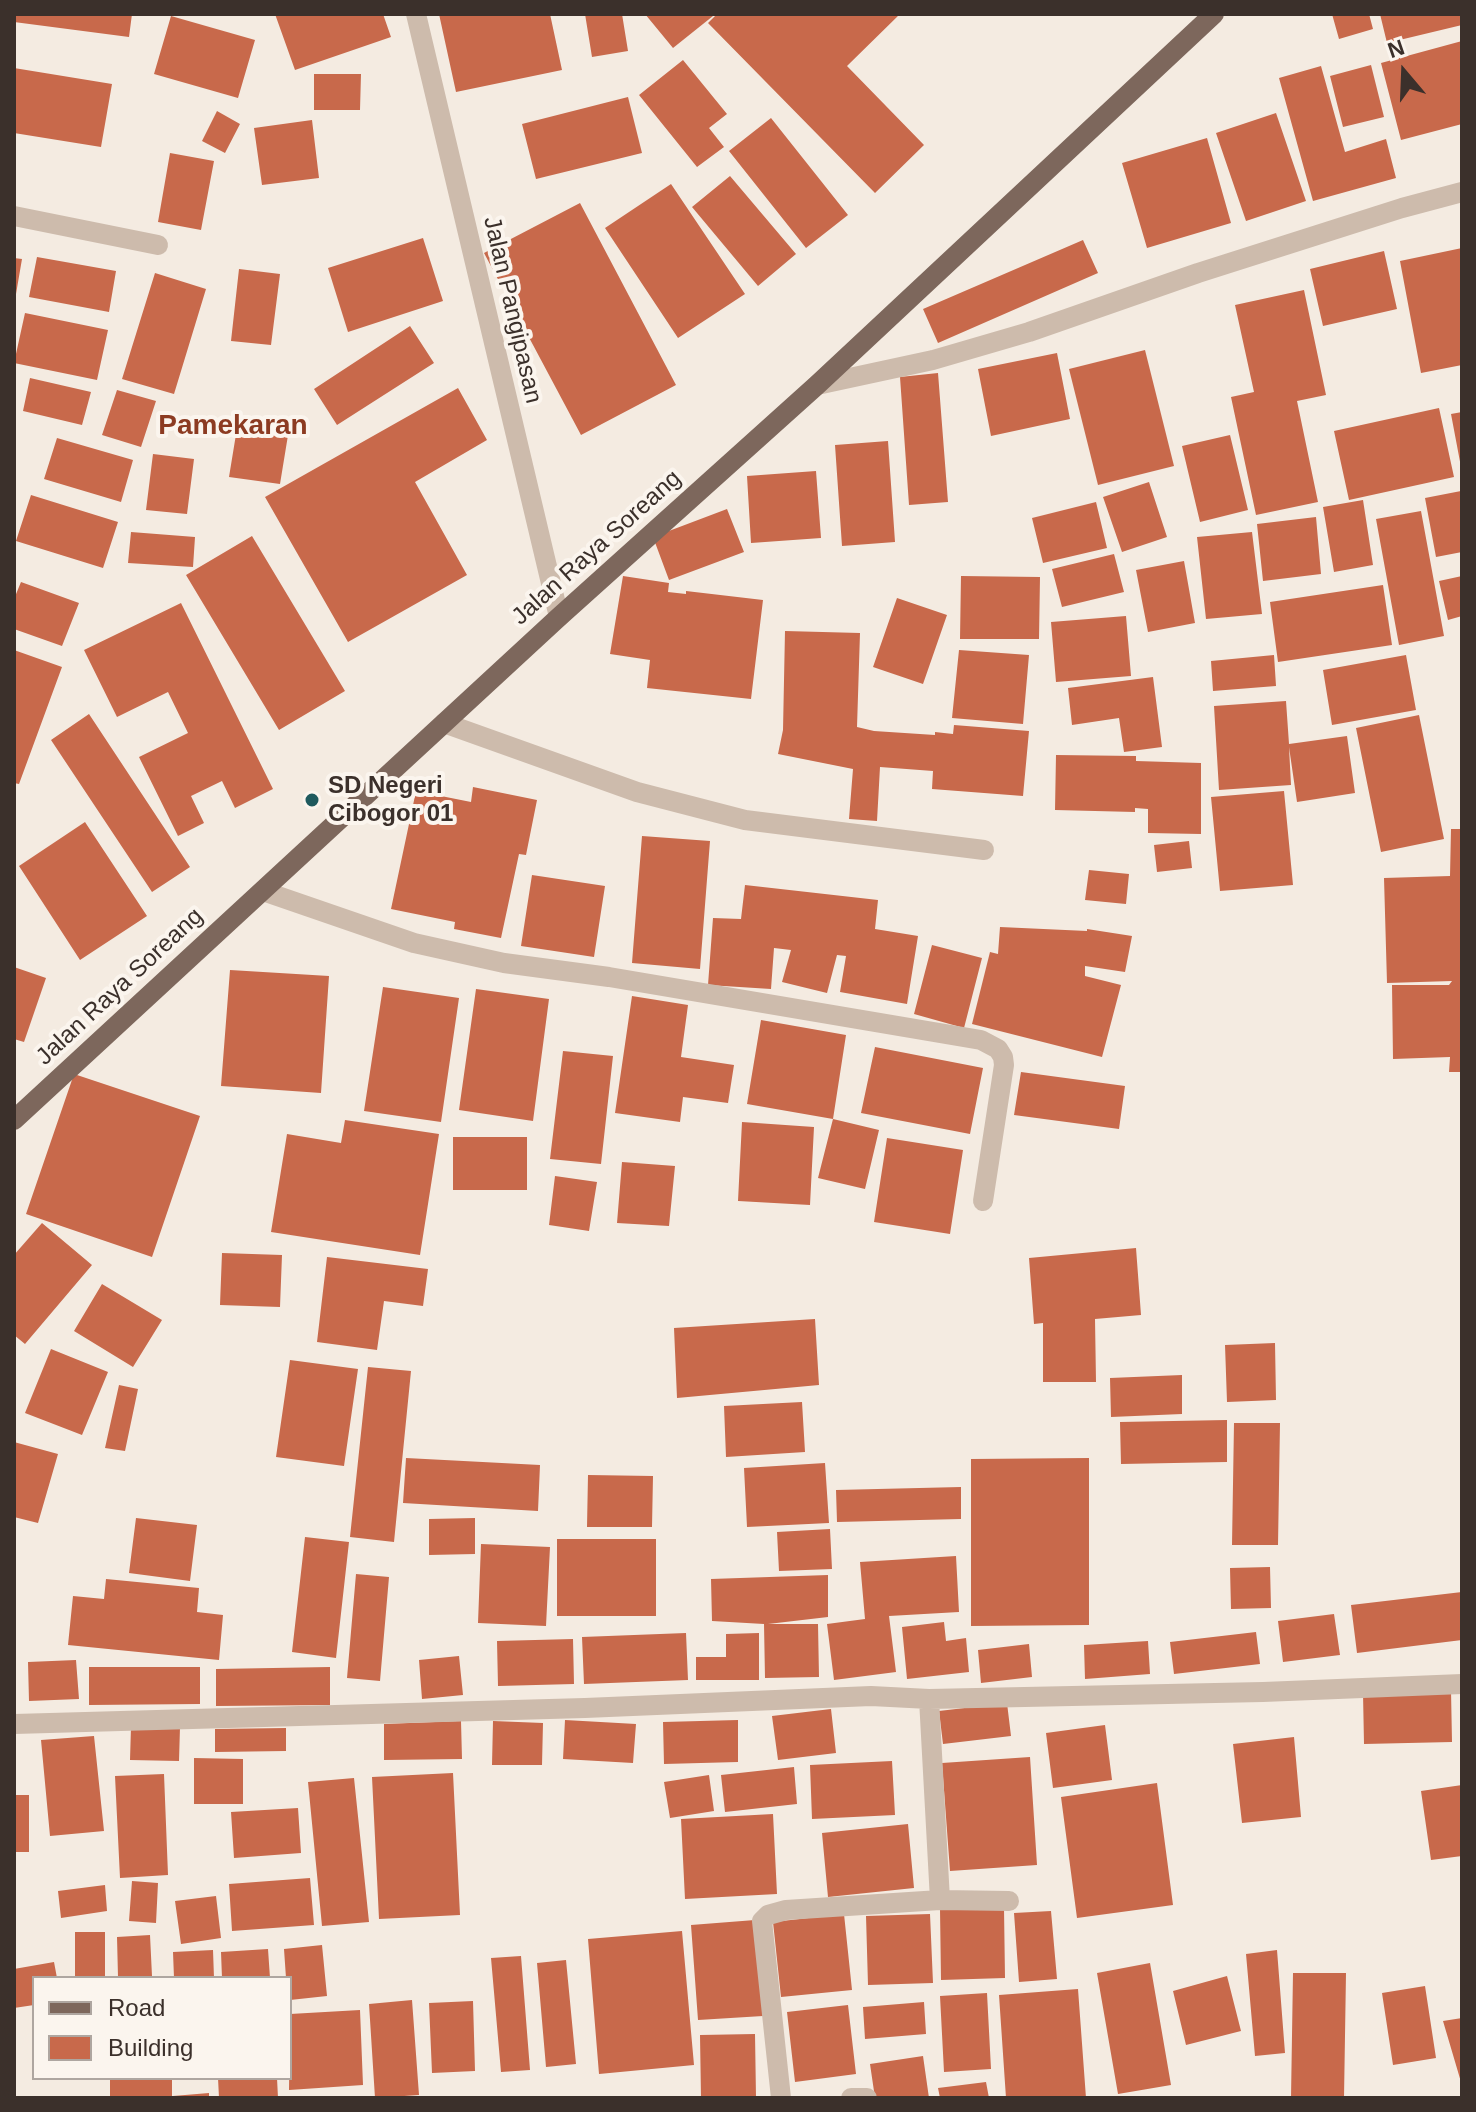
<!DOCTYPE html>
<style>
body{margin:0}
#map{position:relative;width:1476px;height:2112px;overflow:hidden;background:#f4ebe1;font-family:Helvetica,sans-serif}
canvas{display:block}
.frame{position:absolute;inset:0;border:16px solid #3b302b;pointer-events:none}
.legend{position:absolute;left:32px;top:1976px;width:260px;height:104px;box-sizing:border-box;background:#fbf5ee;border:2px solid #aea6a0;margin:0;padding:10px 14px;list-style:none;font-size:24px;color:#3b302b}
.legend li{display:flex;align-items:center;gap:16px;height:40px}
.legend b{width:40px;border:2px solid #aea6a0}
.north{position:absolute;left:1364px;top:32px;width:80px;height:80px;-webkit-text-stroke:6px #fbf5ee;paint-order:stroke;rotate:341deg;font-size:22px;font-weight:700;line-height:32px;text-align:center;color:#3b302b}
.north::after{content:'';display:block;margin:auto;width:28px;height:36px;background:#3b302b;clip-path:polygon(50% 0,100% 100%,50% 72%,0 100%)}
</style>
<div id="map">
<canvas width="1476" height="2112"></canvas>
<div class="frame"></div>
<ul class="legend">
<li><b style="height:10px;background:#7d675c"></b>Road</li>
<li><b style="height:22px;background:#c8694b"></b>Building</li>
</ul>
<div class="north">N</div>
</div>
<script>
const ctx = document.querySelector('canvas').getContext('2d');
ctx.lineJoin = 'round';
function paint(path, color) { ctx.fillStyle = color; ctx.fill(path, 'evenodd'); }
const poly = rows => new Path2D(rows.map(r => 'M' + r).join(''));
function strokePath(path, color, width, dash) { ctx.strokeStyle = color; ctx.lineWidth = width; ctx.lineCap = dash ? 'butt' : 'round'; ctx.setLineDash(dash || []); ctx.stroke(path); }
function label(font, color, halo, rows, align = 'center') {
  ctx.font = font + ' Helvetica,sans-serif'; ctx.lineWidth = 8; ctx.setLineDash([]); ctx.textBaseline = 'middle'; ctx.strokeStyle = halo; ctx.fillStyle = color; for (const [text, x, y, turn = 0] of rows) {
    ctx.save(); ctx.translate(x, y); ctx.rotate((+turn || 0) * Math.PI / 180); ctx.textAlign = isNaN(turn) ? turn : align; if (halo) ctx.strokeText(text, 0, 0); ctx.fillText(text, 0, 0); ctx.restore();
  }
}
paint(poly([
 [14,14,132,14,129,37,14,22],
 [275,14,383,14,391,37,295,70],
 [439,14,550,14,562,70,456,92],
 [585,14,622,14,628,51,592,57],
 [645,14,711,14,713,16,673,48],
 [717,14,900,14,847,66,924,145,875,193,708,23],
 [1332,14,1369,14,1373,29,1339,39],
 [1380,14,1462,14,1462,25,1387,43],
 [171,16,255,40,238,98,154,74],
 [1462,41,1462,124,1401,140,1381,63],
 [683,60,727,114,709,128,724,147,697,167,639,95],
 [1371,65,1384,117,1343,127,1330,76],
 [1321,66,1345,152,1386,139,1396,178,1313,201,1279,78],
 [14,68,112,84,101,147,14,133],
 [314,74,361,74,360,110,314,110],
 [628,97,642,153,536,179,522,124],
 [217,111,240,124,225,153,202,141],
 [1276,113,1306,201,1246,221,1216,133],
 [771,118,848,215,806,248,729,151],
 [312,120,319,178,262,185,254,128],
 [1207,138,1231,223,1147,248,1122,163],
 [170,153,214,161,201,230,158,222],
 [730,176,796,254,758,286,692,207],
 [671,184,745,294,678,338,605,228],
 [580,203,676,385,581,435,484,253],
 [423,238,443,301,348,332,328,268],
 [1083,240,1098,273,938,343,923,309],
 [1462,248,1462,365,1421,373,1400,261],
 [1384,251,1397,309,1323,326,1310,269],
 [37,257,116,271,109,312,29,297],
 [14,258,22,259,16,294,14,294],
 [239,269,280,274,271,345,231,341],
 [155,273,206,289,174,394,122,379],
 [1304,290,1326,395,1297,401,1318,502,1256,515,1231,397,1254,392,1235,305],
 [25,313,108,330,97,380,14,363],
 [410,326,434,363,337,425,314,389],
 [1145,350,1174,466,1098,485,1069,369],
 [1057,353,1070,419,991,436,978,369],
 [938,373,948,502,909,505,900,377],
 [30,378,91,392,82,425,23,411],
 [458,388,487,440,415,482,467,575,348,642,265,497],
 [117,390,156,401,141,447,102,435],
 [1439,408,1454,477,1349,500,1334,431],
 [1462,412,1462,466,1461,467,1451,414],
 [239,416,290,423,280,484,229,477],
 [1230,435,1248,510,1200,522,1182,446],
 [57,438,133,460,121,502,44,479],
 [888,441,895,542,842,546,835,445],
 [153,454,194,459,187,514,146,510],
 [816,471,821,538,751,543,747,476],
 [1149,482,1167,537,1122,552,1103,497],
 [1461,491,1462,552,1436,557,1425,498],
 [31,495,118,522,103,568,16,541],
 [1363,500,1373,565,1334,572,1323,507],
 [1096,502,1107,548,1043,563,1032,518],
 [727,509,744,552,669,580,653,537],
 [1421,511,1444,636,1399,645,1376,519],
 [1316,517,1321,574,1263,581,1257,524],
 [131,532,195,537,193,567,128,563],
 [1252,532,1262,614,1206,619,1197,537],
 [252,536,345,691,279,730,186,575],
 [1114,554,1124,592,1062,607,1052,569],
 [1184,561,1195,623,1148,632,1136,570],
 [623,576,669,583,668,592,686,594,686,591,763,600,751,699,647,688,650,660,610,654],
 [961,576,1040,577,1039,639,960,639],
 [1462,576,1462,616,1448,620,1439,581],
 [21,582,79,603,62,646,14,629,14,599],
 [1383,585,1392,645,1278,662,1270,602],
 [897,598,947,615,923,684,873,667],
 [181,603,273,789,235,808,222,781,191,796,204,823,178,836,139,757,188,733,168,692,117,717,84,650],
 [1126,616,1131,676,1056,682,1051,622],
 [785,631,860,633,857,727,874,731,935,735,935,732,953,734,954,725,1029,731,1023,796,932,789,933,771,880,767,877,821,849,819,853,769,778,754,783,730],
 [14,650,62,667,19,784,14,783],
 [959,650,1029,655,1023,724,952,718],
 [1274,655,1276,686,1213,691,1211,661],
 [1406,655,1416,710,1332,725,1323,670],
 [1153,677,1162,747,1124,752,1119,718,1072,725,1068,688],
 [1286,701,1289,744,1347,736,1355,793,1297,802,1289,747,1291,785,1219,790,1214,706],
 [89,714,190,867,152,892,51,740],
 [1419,715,1444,839,1381,852,1356,728],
 [1056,755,1136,756,1136,761,1201,763,1201,834,1148,833,1148,809,1135,808,1135,812,1055,810],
 [473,787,537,800,526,855,519,854,501,938,454,929,455,922,391,909,416,791,471,802],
 [1284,791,1293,885,1220,891,1211,797],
 [85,822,147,916,80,960,19,866],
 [1451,829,1462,829,1462,1072,1449,1072,1450,1057,1393,1059,1392,985,1449,985,1452,981,1387,983,1384,878,1450,876],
 [642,836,710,841,700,969,632,963],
 [1189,841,1192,868,1157,872,1154,845],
 [1089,870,1129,874,1126,904,1085,900],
 [532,875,605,886,594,957,521,946],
 [745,885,878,900,875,929,918,936,907,1004,840,992,846,956,837,955,827,993,782,982,791,950,774,948,771,989,708,985,713,918,741,919],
 [1000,927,1087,931,1087,929,1132,936,1125,972,1085,966,1085,976,1121,985,1102,1057,972,1024,990,952,998,954],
 [932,945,982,958,964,1028,914,1014],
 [14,967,46,978,24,1042,14,1039],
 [230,970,329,976,321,1093,221,1086],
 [383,987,459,998,441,1122,364,1111],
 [476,989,549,999,533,1121,459,1110],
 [632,996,688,1005,681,1057,734,1065,728,1103,683,1097,680,1122,615,1113],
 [761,1020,846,1035,833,1119,879,1130,865,1189,818,1178,833,1119,747,1104],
 [875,1047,983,1068,970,1134,861,1113],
 [563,1051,613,1056,601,1164,550,1159],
 [1021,1072,1125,1086,1119,1129,1014,1115],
 [74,1074,200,1116,152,1257,26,1214],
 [345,1120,439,1134,420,1255,271,1232,287,1134,341,1143],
 [742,1122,814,1127,810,1205,738,1201],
 [453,1137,527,1137,527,1190,453,1190],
 [887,1138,963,1150,950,1234,874,1222],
 [622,1162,675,1166,669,1226,617,1223],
 [555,1176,597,1182,589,1231,549,1225],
 [42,1223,92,1265,25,1344,14,1335,14,1255],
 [1136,1248,1141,1315,1095,1319,1096,1382,1043,1382,1043,1323,1034,1324,1029,1258],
 [222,1253,282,1255,280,1307,220,1305],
 [327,1257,428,1269,423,1306,384,1301,377,1350,317,1342],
 [102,1284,162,1320,133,1367,74,1331],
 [815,1319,819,1385,677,1398,674,1328],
 [1275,1343,1276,1400,1227,1402,1225,1345],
 [51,1349,108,1372,82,1435,25,1413],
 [290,1360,358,1369,344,1466,276,1457],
 [368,1367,411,1371,394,1542,350,1537],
 [1182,1375,1182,1414,1111,1417,1110,1378],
 [119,1385,138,1389,125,1451,105,1448],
 [802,1402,805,1452,726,1457,724,1406],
 [1227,1420,1227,1462,1121,1464,1120,1422],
 [1234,1423,1280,1423,1278,1545,1232,1545],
 [14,1442,58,1454,38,1523,14,1517],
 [406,1458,540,1465,538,1511,403,1503],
 [1089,1458,1089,1625,971,1626,971,1459],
 [825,1463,829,1523,747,1527,744,1468],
 [588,1475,653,1476,652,1527,587,1527],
 [961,1487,961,1519,837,1522,836,1490],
 [136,1518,197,1525,190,1581,129,1573],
 [475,1518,475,1554,429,1555,429,1519],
 [830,1529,832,1569,779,1571,777,1532],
 [305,1537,349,1542,336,1658,292,1652],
 [557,1539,656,1539,656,1616,557,1616],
 [481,1544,550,1547,546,1626,478,1623],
 [956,1556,959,1612,889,1616,896,1672,834,1680,827,1624,865,1619,860,1562],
 [1270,1567,1271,1608,1231,1609,1230,1568],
 [356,1574,389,1577,380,1681,347,1678],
 [828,1575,828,1617,768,1624,818,1624,819,1677,765,1678,764,1624,712,1621,711,1579],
 [106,1579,199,1588,197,1612,223,1615,219,1660,68,1645,73,1596,104,1599],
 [1462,1592,1462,1640,1357,1653,1351,1605],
 [1334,1614,1340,1655,1283,1662,1278,1621],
 [944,1622,946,1641,966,1638,969,1672,907,1679,902,1627],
 [1256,1632,1260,1664,1174,1674,1170,1642],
 [686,1633,688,1680,584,1684,582,1637],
 [759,1633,759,1680,696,1680,696,1657,726,1657,726,1634],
 [573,1639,574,1684,498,1686,497,1641],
 [1148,1641,1150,1674,1085,1679,1084,1645],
 [1029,1644,1032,1677,981,1683,978,1650],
 [459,1656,463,1695,422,1699,419,1660],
 [76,1660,79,1699,29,1701,28,1662],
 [89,1667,200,1667,200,1704,89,1705],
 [330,1667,330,1705,216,1706,216,1669],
 [1451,1690,1452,1742,1364,1744,1363,1693],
 [1007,1703,1011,1736,943,1744,939,1711],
 [831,1709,836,1753,778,1760,772,1716],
 [565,1720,636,1724,633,1763,563,1759],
 [738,1720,738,1762,664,1764,663,1722],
 [461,1721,462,1759,384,1760,384,1724],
 [493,1721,543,1723,542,1765,492,1765],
 [1105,1725,1112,1780,1053,1788,1046,1733],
 [131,1727,180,1727,179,1761,130,1760],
 [286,1728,286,1751,215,1752,215,1729],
 [94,1736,104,1831,50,1836,41,1740],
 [1294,1737,1301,1817,1242,1823,1233,1744],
 [1030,1757,1037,1865,950,1871,942,1763],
 [194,1758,243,1759,243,1804,194,1804],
 [892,1761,895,1815,812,1819,810,1765],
 [794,1767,797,1804,725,1812,721,1775],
 [453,1773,460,1915,379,1919,372,1777],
 [164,1774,168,1875,120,1878,115,1776],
 [709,1775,714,1811,670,1818,664,1782],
 [354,1778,369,1922,322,1926,308,1782],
 [1157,1783,1173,1905,1077,1918,1061,1797],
 [1462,1785,1462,1856,1431,1860,1421,1791],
 [14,1795,29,1795,29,1852,14,1852],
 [298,1808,301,1853,234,1858,231,1812],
 [773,1814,777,1894,685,1899,681,1819],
 [908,1824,914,1888,828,1897,822,1833],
 [310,1878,314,1925,232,1931,229,1884],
 [132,1881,158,1883,156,1923,129,1921],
 [105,1885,107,1911,61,1918,58,1891],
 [216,1896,221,1938,181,1944,175,1901],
 [1004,1908,1005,1978,941,1980,940,1909],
 [1051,1911,1057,1979,1019,1982,1014,1913],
 [844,1914,852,1990,781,1997,773,1922],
 [930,1914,933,1983,868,1985,866,1916],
 [755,1920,763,2016,698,2020,691,1925],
 [682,1931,694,2065,599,2074,588,1939],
 [75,1932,105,1932,105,1978,75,1978],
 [150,1935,152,1976,118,1977,117,1937],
 [322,1945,327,1996,290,2000,290,1978,286,1978,284,1949],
 [268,1949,270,1978,222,1978,221,1952],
 [213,1950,214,1978,174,1978,173,1952],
 [1277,1950,1285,2053,1255,2056,1246,1954],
 [521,1956,530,2070,501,2072,491,1958],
 [566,1960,576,2064,546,2067,537,1963],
 [54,1962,57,1978,34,1978,34,2005,14,2008,14,1969],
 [1150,1963,1171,2085,1118,2094,1097,1973],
 [1293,1973,1346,1973,1344,2098,1291,2098],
 [1227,1976,1241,2031,1186,2045,1173,1991],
 [1425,1986,1436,2058,1393,2065,1382,1993],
 [1078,1989,1086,2098,1006,2098,999,1995],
 [987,1993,991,2069,944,2072,940,1996],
 [412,2000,419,2095,375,2098,369,2004],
 [473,2001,475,2071,432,2073,429,2003],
 [924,2002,926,2034,865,2039,863,2007],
 [848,2005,856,2074,795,2082,787,2012],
 [360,2010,363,2085,289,2090,290,2014],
 [1462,2018,1462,2082,1461,2082,1443,2021],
 [755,2034,756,2098,701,2098,700,2035],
 [923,2056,929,2098,875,2098,870,2064],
 [110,2078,172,2078,172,2098,110,2098],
 [218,2078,277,2078,278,2098,219,2098],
 [986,2082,989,2098,940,2098,938,2088],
 [209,2093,209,2098,173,2098,173,2096]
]), '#c8694b');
strokePath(poly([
 [416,14,559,617],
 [14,216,158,245],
 [817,385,933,360,1029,332,1198,273,1402,208,1462,192],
 [444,723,637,792,745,820,984,850],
 [263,891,414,943,504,963,609,977,981,1040,998,1049,1003,1057,1004,1065,983,1201],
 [14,1724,585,1708,871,1696,929,1699,1263,1692,1462,1684],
 [940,1900,1009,1901],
 [781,2098,762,1921,768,1915,786,1910,940,1900,929,1699],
 [851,2098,867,2098]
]), '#cdbbac', 20);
strokePath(poly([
 [14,1120,559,617,817,385,1214,14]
]), '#7d675c', 20);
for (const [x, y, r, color] of [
 [312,800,8,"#1f5a5e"]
]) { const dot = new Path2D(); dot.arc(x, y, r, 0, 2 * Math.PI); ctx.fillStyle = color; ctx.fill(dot); strokePath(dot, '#fbf5ee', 3); }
label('24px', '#3b302b', '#fbf5ee', [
 ["Jalan Pangipasan",512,310,77],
 ["Jalan Raya Soreang",597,548,-42],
 ["Jalan Raya Soreang",120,987,-43]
]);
label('bold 24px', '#3b302b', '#fbf5ee', [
 ["SD Negeri",328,786],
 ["Cibogor 01",328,814]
], 'left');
label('bold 28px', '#8c3b22', '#fbf5ee', [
 ["Pamekaran",233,426]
]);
</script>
